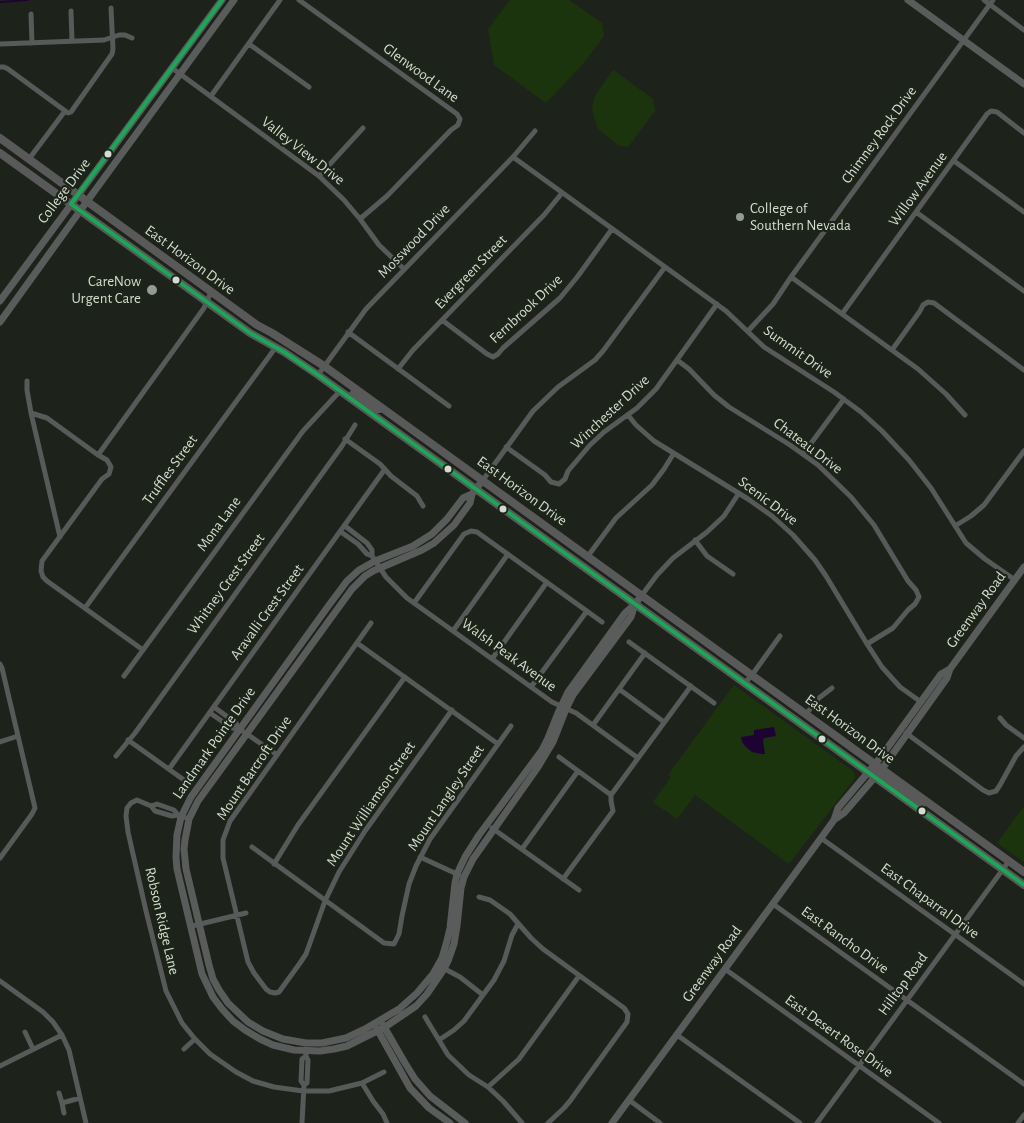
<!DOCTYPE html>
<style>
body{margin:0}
canvas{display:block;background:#1d221b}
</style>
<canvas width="1024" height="1123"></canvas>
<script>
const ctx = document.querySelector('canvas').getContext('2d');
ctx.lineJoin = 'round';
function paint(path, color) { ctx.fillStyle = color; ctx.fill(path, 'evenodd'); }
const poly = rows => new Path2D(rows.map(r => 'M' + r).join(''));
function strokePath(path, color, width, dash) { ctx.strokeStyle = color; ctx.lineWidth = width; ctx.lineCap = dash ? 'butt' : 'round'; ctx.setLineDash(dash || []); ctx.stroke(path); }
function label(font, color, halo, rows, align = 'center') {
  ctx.font = font + ' "Alegreya Sans",sans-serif'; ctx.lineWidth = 4.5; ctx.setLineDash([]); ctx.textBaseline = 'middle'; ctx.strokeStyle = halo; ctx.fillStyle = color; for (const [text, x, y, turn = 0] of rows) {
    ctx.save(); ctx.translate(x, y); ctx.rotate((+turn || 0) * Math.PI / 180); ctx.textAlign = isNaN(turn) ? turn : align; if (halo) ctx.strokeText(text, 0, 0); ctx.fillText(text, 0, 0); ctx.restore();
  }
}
paint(poly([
 [510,0,569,0,602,23,604,36,583,64,546,103,494,65,488,29],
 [613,70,653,99,655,111,628,147,618,145,604,134,598,128,594,118,592,107,595,96],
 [734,685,853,771,855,775,855,778,789,864,695,795,677,819,653,802,671,777,668,775],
 [1024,806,1024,862,997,843]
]), '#1c340e');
paint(poly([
 [774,727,776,736,764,738,763,741,765,754,761,754,752,752,745,746,742,742,741,737,754,735,754,730]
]), '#1d0332');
strokePath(poly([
 [0,2,28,0]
]), '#1d0332', 2);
strokePath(poly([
 [299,0,457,114,460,119,458,125,451,130,387,196,360,219],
 [984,0,1024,30],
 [71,11,72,41],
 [31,14,32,43],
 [0,44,104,40,119,35,125,35,132,38],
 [249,44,309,87],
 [0,67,4,67,8,69,68,113,71,112,112,54,113,49,111,8],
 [172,68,319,176,344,200,360,219,379,245,404,269],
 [211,96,280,0],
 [513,157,726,311,764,347,834,392,861,412,882,431,909,460,931,488,966,543,985,559,1015,580],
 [29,159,65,111],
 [954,161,1024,212],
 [319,176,363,128],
 [916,212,1024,291],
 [791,277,918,369,946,394,965,415],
 [842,314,987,114,991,111,997,112,1024,133],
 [442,320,487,354,493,357,498,354,503,348,560,298,578,276,612,229],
 [748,331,773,304,791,277,993,0],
 [348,332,449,406],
 [892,350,920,311,923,305,928,302,934,303,1024,370],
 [677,360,689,369,714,395,729,407,790,445,818,465,851,497,874,525,908,581,916,590,919,597,915,604,908,610,893,628,867,644],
 [398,369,413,350,544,215,562,193],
 [318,375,366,309,513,157,535,131],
 [27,381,27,390,31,413,60,537],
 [31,413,47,418,98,455,107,460,111,467,109,474,102,479,42,561,41,571,43,577,47,581,143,650],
 [628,415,636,425,654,441,748,499,772,516,793,535,815,560,826,576,867,644,882,667,900,687,921,702],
 [345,439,380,464,391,476,417,496,423,506],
 [506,447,545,475,551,482,559,484,565,479,568,471,590,445,604,432,637,408,656,389,717,304],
 [803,454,844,399],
 [98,455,204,308,211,292],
 [483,480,533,411,558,387,595,360,603,351,665,267],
 [345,526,367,543,372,550,372,556],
 [955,526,971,516,984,505,1024,451],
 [341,532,358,544,367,554,372,556,386,577,407,598,552,702,576,713,638,758],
 [695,540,707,556,733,574],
 [588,556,616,518,652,485,664,469,674,453],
 [642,595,657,575,673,558,707,532,724,516,739,493],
 [414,603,464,534,471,531,477,532,602,622],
 [85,608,276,347],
 [371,623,230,821,223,840,223,858,248,962,254,973,266,989,270,992,275,993,279,992,300,963,306,954,325,901,339,872,365,831,452,710],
 [453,631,508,554],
 [629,642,714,703],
 [357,643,498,744],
 [492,659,547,582],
 [0,664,2,668,35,808,32,814,0,858],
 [124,676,303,431,340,391],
 [744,684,752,675,780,636],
 [531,687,587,611],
 [619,689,664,722],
 [214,707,236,723,239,729],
 [210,713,232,728,239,729,247,734,277,755],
 [806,714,819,698,832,688],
 [1000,718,1006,725,1024,738],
 [593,725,645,653],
 [906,733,983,790,989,793,996,791,1000,785,1016,756,1024,747],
 [128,740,184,780],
 [0,742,18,736],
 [116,756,135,733,342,446,355,425],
 [559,757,611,795],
 [169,769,385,469],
 [151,806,155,811,172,816,178,815,189,819],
 [178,815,174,810,157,804,151,806,137,800,131,803,127,808,126,816,128,832,146,911,166,991,182,1023,195,1039,210,1054,236,1072,253,1081,274,1087,303,1091,329,1091,362,1083,384,1072],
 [492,828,579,890],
 [821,838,1024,984],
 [252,847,384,943,394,944,399,934,402,916,409,884,416,866,430,839,511,726],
 [522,849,578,771],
 [420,857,459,875],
 [274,864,298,825,405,677],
 [563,879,613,811,611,801,611,795,691,686],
 [479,897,490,900,510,914,531,938,543,949,624,1008,628,1014,627,1022,570,1101,564,1108,548,1123],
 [773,904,1024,1084],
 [192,926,246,913],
 [443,968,460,977,483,995],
 [725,969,939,1123],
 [0,981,43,1012,53,1022,62,1035,69,1050,86,1123],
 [425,1017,448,1055,469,1075,488,1087,503,1101,522,1123],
 [25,1032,33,1049],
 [677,1035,800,1123],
 [439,1040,454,1030,464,1021,494,980,504,961,512,935,518,924],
 [184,1049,195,1039],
 [0,1066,62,1035],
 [362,1083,373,1101,383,1114,387,1123],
 [304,1085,307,1083,308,1060,306,1056,306,1054],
 [488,1087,519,1059,579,976],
 [59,1093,62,1103],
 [629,1100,660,1123],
 [64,1113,62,1103,80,1098],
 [302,1123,304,1085,301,1081,302,1059,306,1056],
 [817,1123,1009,861],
 [1018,1123,1024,1115]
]), '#585959', 5);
strokePath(poly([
 [908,0,1024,84],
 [0,301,222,0],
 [0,322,80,211,234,0],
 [483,480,472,494,470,503,454,525,434,543,422,550,373,571,365,576,352,589,198,801,189,819,185,840,184,849,186,869,209,965,213,979,219,990,228,1003,248,1022,263,1031,283,1039,306,1043,322,1043,346,1038,365,1029,399,1009,417,993,433,974,442,958,447,941,450,928,455,883,457,874,465,857,479,835,542,750,548,738,558,713,568,692,625,613,635,604,642,595],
 [472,494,463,498,447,519,432,534,413,546,375,561,359,570,347,581,329,605,201,783,191,797,181,817,177,835,176,857,177,869,202,974,213,997,222,1009,233,1021,245,1030,260,1039,273,1045,294,1050,320,1051,334,1049,347,1046,385,1027,416,1006,427,994,444,969,448,961,454,944,457,926,461,888,464,877,473,859,538,767,553,742,566,709,573,695,631,617,635,604],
 [834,820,844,813,882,769,947,678,950,669,1024,567],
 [383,1025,405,1063,415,1079,430,1096,465,1123],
 [377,1029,410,1088,429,1108,450,1123],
 [612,1123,821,838,834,820,838,808,880,758,941,674,950,669]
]), '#5a5c5b', 7);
strokePath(poly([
 [0,138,257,325,272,333,324,366,1024,872],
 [0,153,250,333,284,352,318,375,1024,885],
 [353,394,371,407,379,409],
 [874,771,922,804]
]), '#585958', 8);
strokePath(poly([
 [222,0,71,204,250,333,284,352,318,375,1024,885]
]), '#1aa758', 4);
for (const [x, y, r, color] of [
 [108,154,4.5,"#d5dbd2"],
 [740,217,5,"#959a92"],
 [176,280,4.5,"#d5dbd2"],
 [152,290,6,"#959a92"],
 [448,469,4.5,"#d5dbd2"],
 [503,509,4.5,"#d5dbd2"],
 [822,739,4.5,"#d5dbd2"],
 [922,811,4.5,"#d5dbd2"]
]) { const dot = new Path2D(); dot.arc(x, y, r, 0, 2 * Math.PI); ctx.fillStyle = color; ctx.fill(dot); strokePath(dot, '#1c2518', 2); }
label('15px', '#d5dbd2', '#1c2518', [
 ["Glenwood Lane",421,73,36],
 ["Chimney Rock Drive",879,135,-54],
 ["Valley View Drive",303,151,38],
 ["Willow Avenue",918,189,-54],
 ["College Drive",64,191,-53],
 ["Mosswood Drive",414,241,-46],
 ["East Horizon Drive",190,260,36],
 ["Evergreen Street",471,272,-46],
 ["Fernbrook Drive",526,309,-43],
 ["Summit Drive",798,352,35],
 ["Winchester Drive",610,412,-43],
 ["Chateau Drive",808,446,37],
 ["Truffles Street",170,470,-54],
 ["East Horizon Drive",522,491,36],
 ["Scenic Drive",768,501,37],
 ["Mona Lane",219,524,-54],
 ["Whitney Crest Street",226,584,-54],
 ["Greenway Road",976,610,-54],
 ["Aravalli Crest Street",267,612,-54],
 ["Walsh Peak Avenue",509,655,36],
 ["East Horizon Drive",850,729,36],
 ["Landmark Pointe Drive",214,743,-55],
 ["Mount Barcroft Drive",254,768,-56],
 ["Mount Langley Street",446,798,-56],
 ["Mount Williamson Street",371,804,-56],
 ["East Chaparral Drive",930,901,36],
 ["Robson Ridge Lane",162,921,77],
 ["East Rancho Drive",845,940,36],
 ["Greenway Road",712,964,-54],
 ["Hilltop Road",903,984,-54],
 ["East Desert Rose Drive",839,1036,36]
]);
label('15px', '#d5dbd2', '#1c2518', [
 ["College of",750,208],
 ["Southern Nevada",750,225],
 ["CareNow",141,281,"right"],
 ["Urgent Care",141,298,"right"]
], 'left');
</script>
